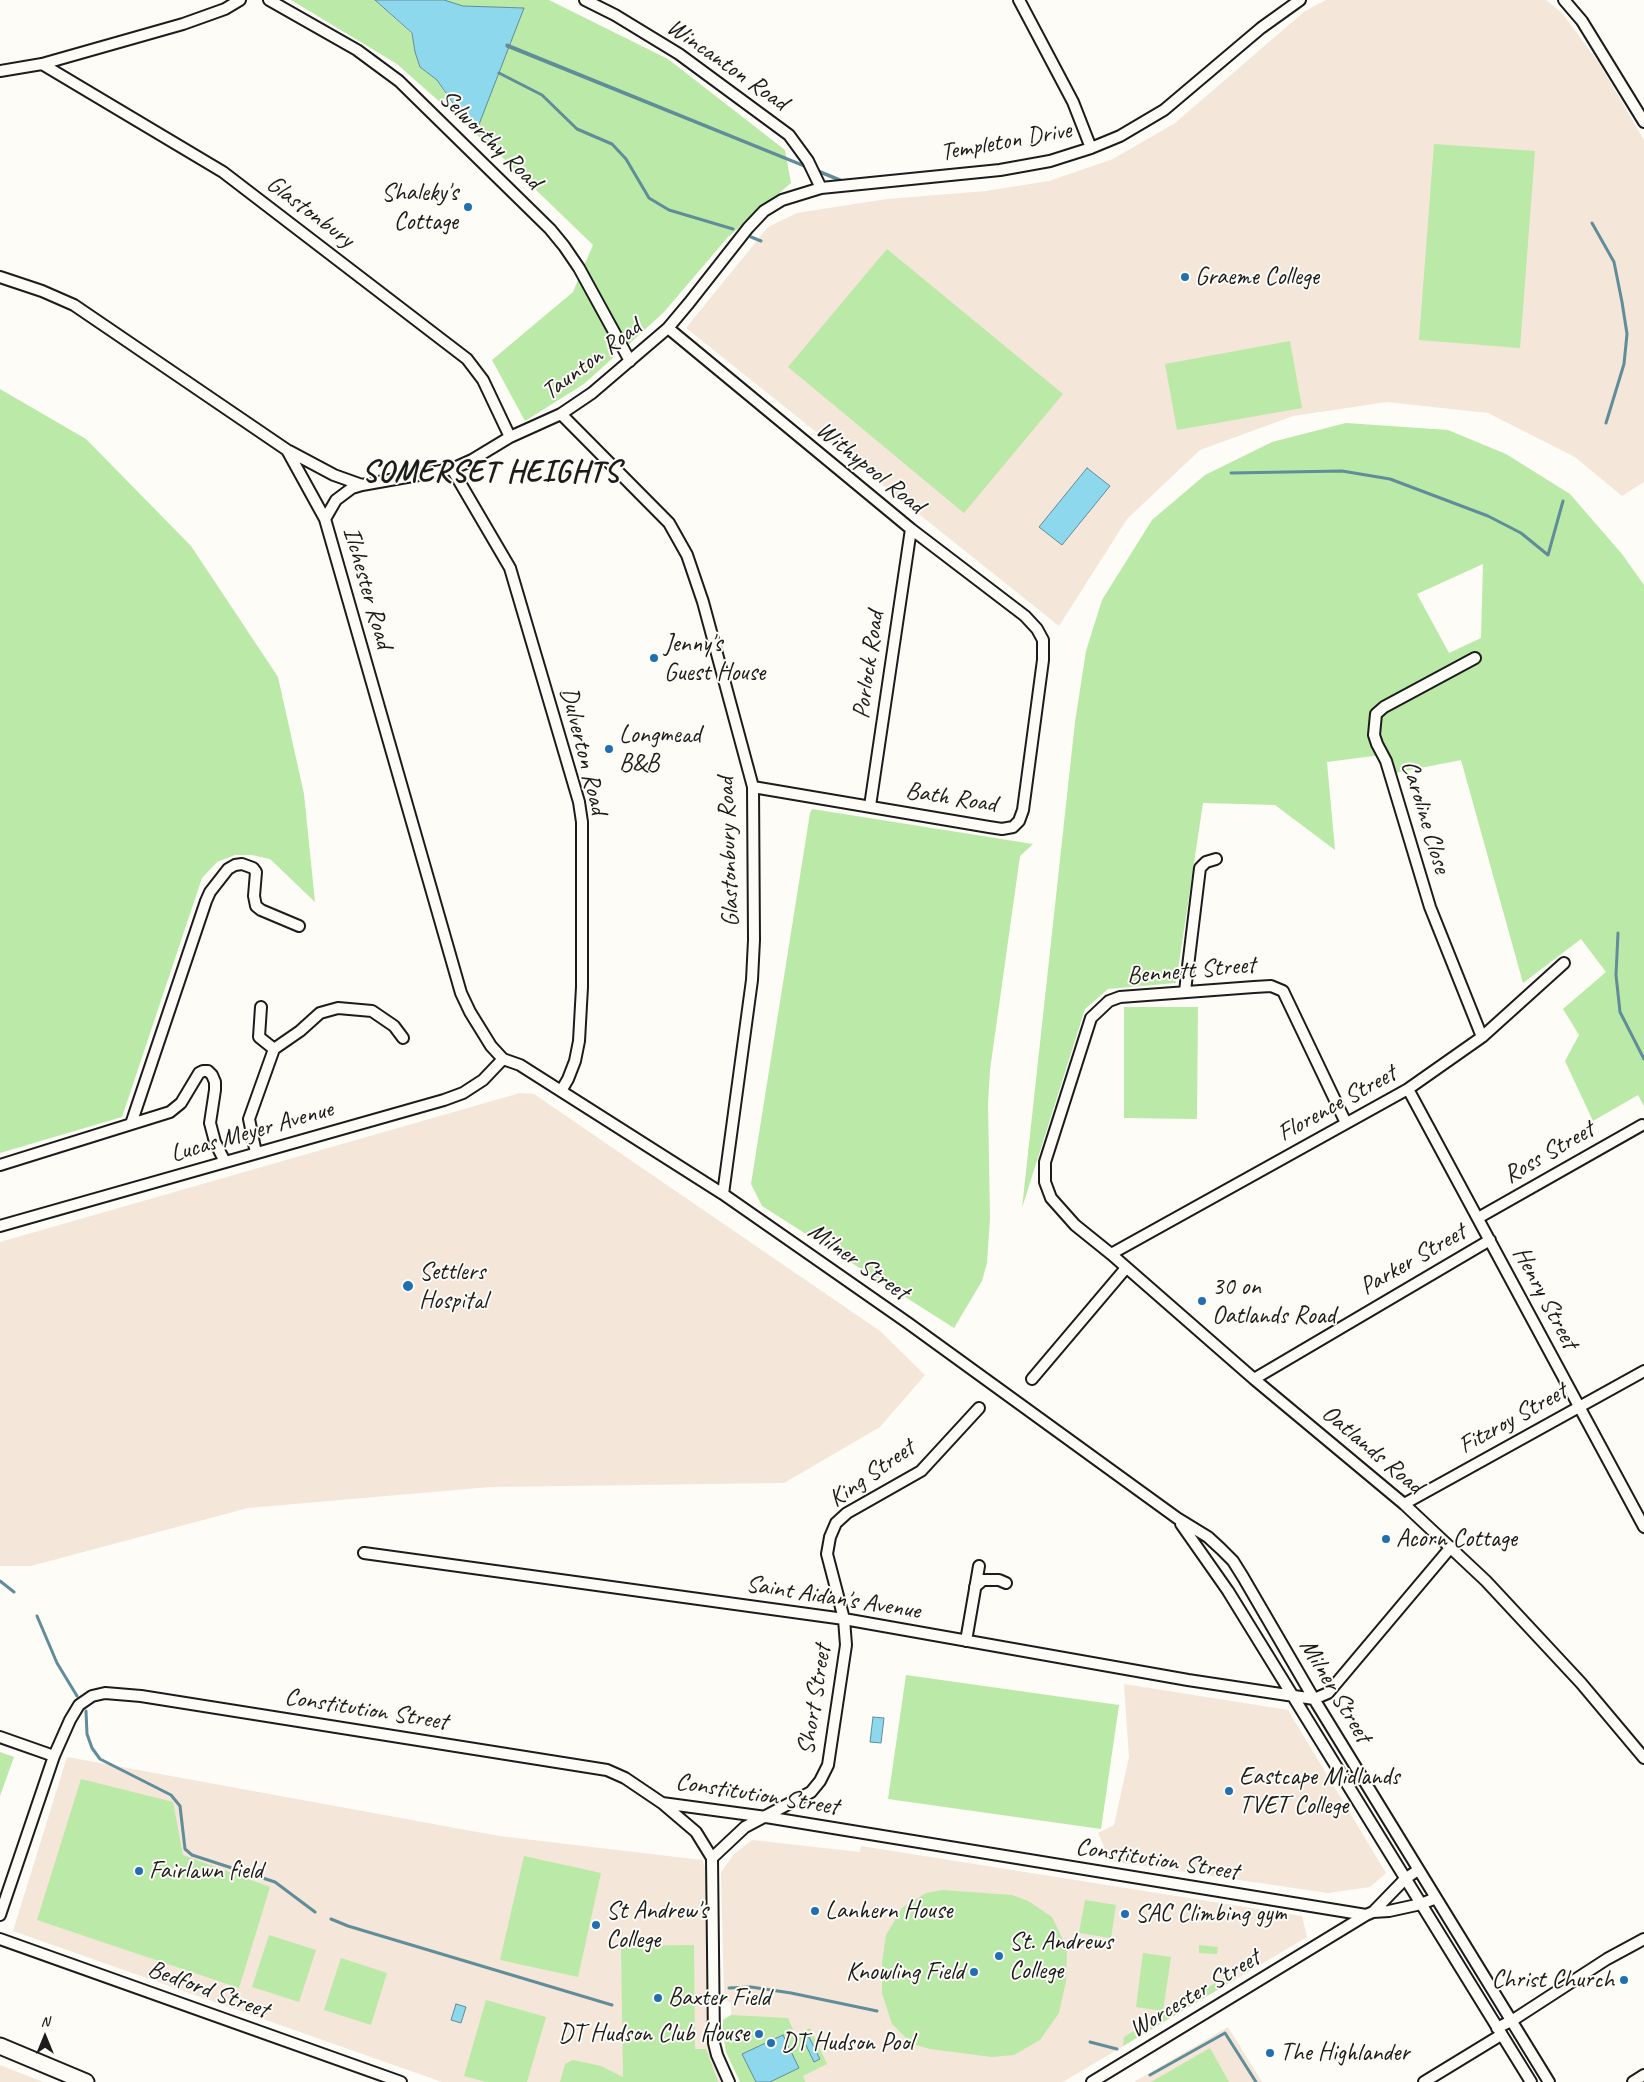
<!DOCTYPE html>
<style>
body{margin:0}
#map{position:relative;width:1644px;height:2082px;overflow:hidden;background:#fdfcf7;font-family:Caveat,sans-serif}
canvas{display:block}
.north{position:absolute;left:20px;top:2012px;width:50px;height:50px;-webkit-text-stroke:4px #fdfcf7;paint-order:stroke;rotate:0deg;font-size:14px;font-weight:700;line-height:20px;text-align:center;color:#1c1c1c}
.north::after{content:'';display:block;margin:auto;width:18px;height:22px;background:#1c1c1c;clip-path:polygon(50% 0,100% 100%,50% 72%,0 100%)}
</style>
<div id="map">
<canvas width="1644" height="2082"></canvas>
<div class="north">N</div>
</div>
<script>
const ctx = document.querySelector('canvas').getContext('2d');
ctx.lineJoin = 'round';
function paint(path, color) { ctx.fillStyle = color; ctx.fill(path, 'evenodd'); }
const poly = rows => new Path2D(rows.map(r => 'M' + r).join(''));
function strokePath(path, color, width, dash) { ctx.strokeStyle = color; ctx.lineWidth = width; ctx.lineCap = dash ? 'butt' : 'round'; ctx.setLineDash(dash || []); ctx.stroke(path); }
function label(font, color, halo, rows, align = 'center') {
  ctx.font = font + ' Caveat,sans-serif'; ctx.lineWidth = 4; ctx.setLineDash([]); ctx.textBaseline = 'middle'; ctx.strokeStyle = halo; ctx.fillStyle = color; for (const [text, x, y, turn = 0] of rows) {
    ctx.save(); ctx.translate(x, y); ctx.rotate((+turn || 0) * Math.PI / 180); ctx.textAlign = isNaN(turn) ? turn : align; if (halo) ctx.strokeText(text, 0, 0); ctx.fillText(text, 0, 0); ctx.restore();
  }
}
paint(poly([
 [1326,0,1546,0,1562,13,1599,63,1644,140,1644,482,1622,496,1575,457,1488,413,1387,402,1293,416,1200,450,1127,519,1059,626,686,328,768,227,797,213,887,199,986,191,1049,181,1113,159,1175,123,1305,11],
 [520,1093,534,1094,880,1331,925,1375,880,1427,784,1483,490,1487,248,1508,31,1566,0,1566,0,1242],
 [1124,1684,1288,1710,1386,1873,1370,1887,1328,1893,1110,1861,1098,1833,1114,1825,1129,1757],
 [67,1757,499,1836,702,1860,705,1867,708,2049,721,2082,442,2082,13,1931],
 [752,1840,860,1852,861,1846,1302,1916,1307,1937,1063,2082,740,2082,723,2034,723,2020,731,2015,731,2003,724,1999,721,1872,734,1854],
 [1228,2027,1262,2082,1134,2082],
 [0,2065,43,2082,0,2082]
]), '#f4e6d8');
paint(poly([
 [291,0,375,0,412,34,415,52,420,67,437,80,452,105,524,8,463,6,444,0,549,0,668,59,785,150,791,183,728,237,664,312,628,345,583,268,593,245,504,159,397,64],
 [1434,144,1535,151,1520,348,1419,340],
 [887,249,1063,394,964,513,788,367],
 [578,280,612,341,615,356,584,384,525,421,492,360,573,292],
 [1290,341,1302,408,1177,430,1165,364],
 [0,389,86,439,191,546,278,677,304,794,315,902,270,859,252,855,235,855,217,862,202,878,122,1117,0,1153],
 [1346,423,1448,430,1506,454,1570,494,1622,554,1644,585,1644,1106,1638,1095,1593,1121,1565,1061,1579,1035,1563,1009,1606,972,1581,939,1523,983,1461,760,1395,773,1389,754,1327,762,1335,850,1275,805,1203,803,1176,983,1108,989,1085,1009,1022,1208,1075,722,1086,651,1102,600,1152,520,1205,475,1272,442],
 [1483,564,1481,638,1449,653,1417,594],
 [812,809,1033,844,1020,856,990,1070,988,1103,990,1218,987,1263,982,1281,954,1328,762,1206,751,1184,810,813],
 [1124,1007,1198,1007,1197,1119,1124,1118],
 [906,1675,1119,1705,1101,1829,888,1799],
 [0,1752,14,1757,0,1796],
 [81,1779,173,1802,183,1855,270,1887,239,1988,37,1920],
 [524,1856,601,1873,578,1977,500,1960],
 [942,1890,1012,1895,1028,1901,1052,1917,1067,1948,1066,1981,1059,2013,1040,2040,1014,2055,992,2057,930,2049,912,2044,892,2024,882,1993,882,1963,886,1935,902,1908,926,1893],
 [1085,1900,1116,1905,1111,1938,1079,1933],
 [269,1935,316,1950,299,2002,252,1987],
 [694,1945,695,2049,706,2049,718,2082,560,2082,565,2064,573,2060,601,2066,623,2077,621,1946],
 [1199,1945,1218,1947,1217,1954,1199,1953],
 [1143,1953,1171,1957,1163,2011,1136,2007],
 [341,1958,387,1973,371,2025,324,2010],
 [1232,1973,1237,1978,1123,2046,1124,2037],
 [486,2000,546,2017,527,2082,486,2082,464,2076],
 [731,2015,788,2018,795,2035,810,2028,827,2064,803,2076,805,2082,740,2082,726,2052,723,2034,723,2020],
 [1210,2048,1229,2082,1151,2082]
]), '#bbe9a7');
const water = poly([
 [375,0,444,0,463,6,524,8,478,127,459,112,437,80,420,67,415,52,412,33,375,0],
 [1087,468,1110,486,1062,545,1039,527,1087,468],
 [873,1717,884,1718,881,1743,870,1742,873,1717],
 [456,2004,466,2007,461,2023,451,2020,456,2004],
 [783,2035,799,2068,770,2082,756,2082,742,2054,783,2035],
 [809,2037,820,2059,814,2062,803,2039,809,2037]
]);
paint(water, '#8dd8ed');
strokePath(water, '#608d99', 1);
strokePath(poly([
 [507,45,807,167],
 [507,46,807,167],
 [499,73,542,95,577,129,612,144,626,159,649,198,669,210,733,229],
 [815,170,844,182],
 [816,170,845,182],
 [1592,223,1614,262,1622,302,1627,334,1624,364,1606,423],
 [751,237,761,241],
 [1231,473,1342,471,1390,479,1488,516,1521,533,1548,555,1563,501],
 [1618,933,1616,975,1620,1012,1644,1059],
 [0,1581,14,1592],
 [37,1616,57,1663,77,1696],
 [86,1711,87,1734,92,1748,100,1759,171,1795,180,1806,185,1849,192,1855,275,1882,315,1912],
 [331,1919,348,1926,612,2005],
 [729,1988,751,1987,791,1993,877,2011],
 [1090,2042,1117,2049],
 [1150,2075,1225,2033,1256,2082]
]), '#608d99', 3);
const street = poly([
 [269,0,357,50,399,81,550,229,564,246,579,268,630,361],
 [585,0,615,15,679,54,789,135,808,161,821,188],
 [1019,0,1073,102,1091,148],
 [1564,0,1582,21,1644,122],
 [42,64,223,172,467,359,483,380,510,437],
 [0,71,42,64,183,24,225,9,240,0],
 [0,277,42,291,74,305,287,450,325,519,461,993,470,1012,491,1046,503,1059,520,1065,723,1194,908,1323,1177,1518,1208,1537,1221,1549,1233,1561,1243,1577,1314,1699,1549,2082],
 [668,328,911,529,1025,616,1037,629,1043,640,1043,660,1023,810,1019,821,1013,827,1002,829,989,827,753,787],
 [561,414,669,523,687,555,703,602,753,787,754,940,752,980,723,1194],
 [289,451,334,475,362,485],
 [452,469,510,568,579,802,582,822,582,987,579,1041,575,1061,568,1079,561,1091],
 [325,519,336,500,352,488,362,485,452,469,472,460,510,437,561,414,592,393,668,328,689,303,748,228,764,211,782,200,821,188,1000,170,1050,161,1091,148,1120,136,1164,110,1261,28,1300,0],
 [1475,658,1384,707,1376,714,1374,735,1377,744,1386,761,1430,907,1482,1037],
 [870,806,911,529],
 [1185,991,1200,868,1206,862,1216,859],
 [261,1007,259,1037,274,1049],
 [1408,1089,1644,1527],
 [1346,1123,1283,991,1271,986,1254,987,1120,997,1109,1001,1091,1018,1045,1162,1045,1182,1051,1198,1075,1225,1111,1254,1254,1379,1404,1504,1486,1581,1581,1683,1644,1758],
 [131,1124,206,901,210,892,228,869,235,865,242,864,253,868,256,872,254,896,256,906,261,910,299,926],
 [256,1153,249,1119,274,1049,300,1031,320,1013,338,1008,372,1011,394,1026,403,1038],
 [0,1165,170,1112,181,1103,199,1073,203,1071,208,1071,212,1075,215,1082,215,1090,210,1123,215,1142,225,1162],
 [1478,1218,1642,1125],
 [0,1226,444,1100,463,1093,483,1080,503,1059],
 [1111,1254,1408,1089,1482,1037,1564,963],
 [1032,1379,1126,1268],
 [1254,1379,1490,1240],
 [1404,1504,1644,1371],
 [1181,1524,1228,1591,1531,2082],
 [364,1553,844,1619,1188,1680,1314,1699,1328,1693,1451,1547],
 [975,1587,983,1580,999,1580,1006,1583],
 [966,1641,979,1566],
 [0,1737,54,1756],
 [662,1803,696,1832,712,1858,714,2043,717,2055,729,2082],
 [712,1858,745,1827,811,1792,820,1781,828,1765,846,1645,844,1619,827,1554,830,1537,836,1523,847,1513,921,1471,979,1408],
 [1373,1912,1405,1879,1418,1870],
 [0,1915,54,1756,70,1720,79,1705,92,1696,105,1693,141,1696,607,1770,625,1778,662,1803,766,1817,1366,1915],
 [0,1939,401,2082],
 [1497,2028,1513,2020,1607,1959,1644,1939],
 [1092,2082,1366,1915,1373,1912,1389,1911,1421,1904,1436,1898],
 [1424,2082,1501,2035],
 [1633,2082,1644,2075]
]);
const secondary = poly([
 [0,2046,86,2082]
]);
strokePath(street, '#1c1c1c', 14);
strokePath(secondary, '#1c1c1c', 19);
strokePath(street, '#fdfcf7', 10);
strokePath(secondary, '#fdfcf7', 15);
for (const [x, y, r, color] of [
 [468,207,5,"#1f6fb2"],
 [1185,277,5,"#1f6fb2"],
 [654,658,5,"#1f6fb2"],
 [609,749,5,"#1f6fb2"],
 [408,1286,6,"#1f6fb2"],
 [1202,1301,5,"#1f6fb2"],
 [1386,1539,5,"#1f6fb2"],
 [1229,1791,5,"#1f6fb2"],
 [139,1871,5,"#1f6fb2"],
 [815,1911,5,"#1f6fb2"],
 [1125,1914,5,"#1f6fb2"],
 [596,1925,5,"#1f6fb2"],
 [999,1956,5,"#1f6fb2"],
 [974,1972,5,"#1f6fb2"],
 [1624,1980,5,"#1f6fb2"],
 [658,1998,5,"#1f6fb2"],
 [759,2034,5,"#1f6fb2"],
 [771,2043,5,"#1f6fb2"],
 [1270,2053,5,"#1f6fb2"]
]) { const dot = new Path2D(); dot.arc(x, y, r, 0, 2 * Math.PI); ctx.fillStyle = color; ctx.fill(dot); strokePath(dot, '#fdfcf7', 2); }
label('25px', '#1c1c1c', '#fdfcf7', [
 ["Wincanton Road",727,65,35],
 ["Selworthy Road",490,140,44],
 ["Templeton Drive",1006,142,-10],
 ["Glastonbury",310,212,37],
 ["Taunton Road",592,360,-37],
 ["Withypool Road",870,468,39],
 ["Ilchester Road",367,588,74],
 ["Porlock Road",869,665,-82],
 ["Dulverton Road",583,751,76],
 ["Bath Road",951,798,9],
 ["Caroline Close",1425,817,73],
 ["Glastonbury Road",729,852,-92],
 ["Bennett Street",1191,971,-5],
 ["Florence Street",1337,1104,-29],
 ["Lucas Meyer Avenue",252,1132,-16],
 ["Ross Street",1549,1153,-30],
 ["Parker Street",1413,1260,-30],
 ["Milner Street",858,1262,35],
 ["Henry Street",1545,1298,62],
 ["Fitzroy Street",1513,1419,-29],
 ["Oatlands Road",1372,1450,40],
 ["King Street",872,1474,-35],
 ["Saint Aidan's Avenue",833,1598,9],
 ["Milner Street",1335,1691,59],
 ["Short Street",815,1700,-81],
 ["Constitution Street",366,1710,9],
 ["Constitution Street",757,1795,9],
 ["Constitution Street",1157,1860,9],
 ["Bedford Street",208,1990,20],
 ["Worcester Street",1195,1994,-31]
]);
label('25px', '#1c1c1c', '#fdfcf7', [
 ["Shaleky's",458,193,"right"],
 ["Cottage",458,222,"right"],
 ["Graeme College",1195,277],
 ["Jenny's",664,644],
 ["Guest House",664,673],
 ["Longmead",619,735],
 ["B&B",619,764],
 ["Settlers",419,1272],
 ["Hospital",419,1301],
 ["30 on",1212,1287],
 ["Oatlands Road",1212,1316],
 ["Acorn Cottage",1396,1539],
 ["Eastcape Midlands",1239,1777],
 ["TVET College",1239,1806],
 ["Fairlawn field",149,1871],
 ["St Andrew's",606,1911],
 ["College",606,1940],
 ["Lanhern House",825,1911],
 ["SAC Climbing gym",1135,1914],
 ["St. Andrews",1009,1942],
 ["College",1009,1971],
 ["Knowling Field",964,1972,"right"],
 ["Christ Church",1614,1980,"right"],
 ["Baxter Field",668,1998],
 ["DT Hudson Club House",749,2034,"right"],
 ["DT Hudson Pool",781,2043],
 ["The Highlander",1280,2053]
], 'left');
ctx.letterSpacing = '1px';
label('bold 30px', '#1c1c1c', '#fdfcf7', [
 ["SOMERSET HEIGHTS",491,473]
]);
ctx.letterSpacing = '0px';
</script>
